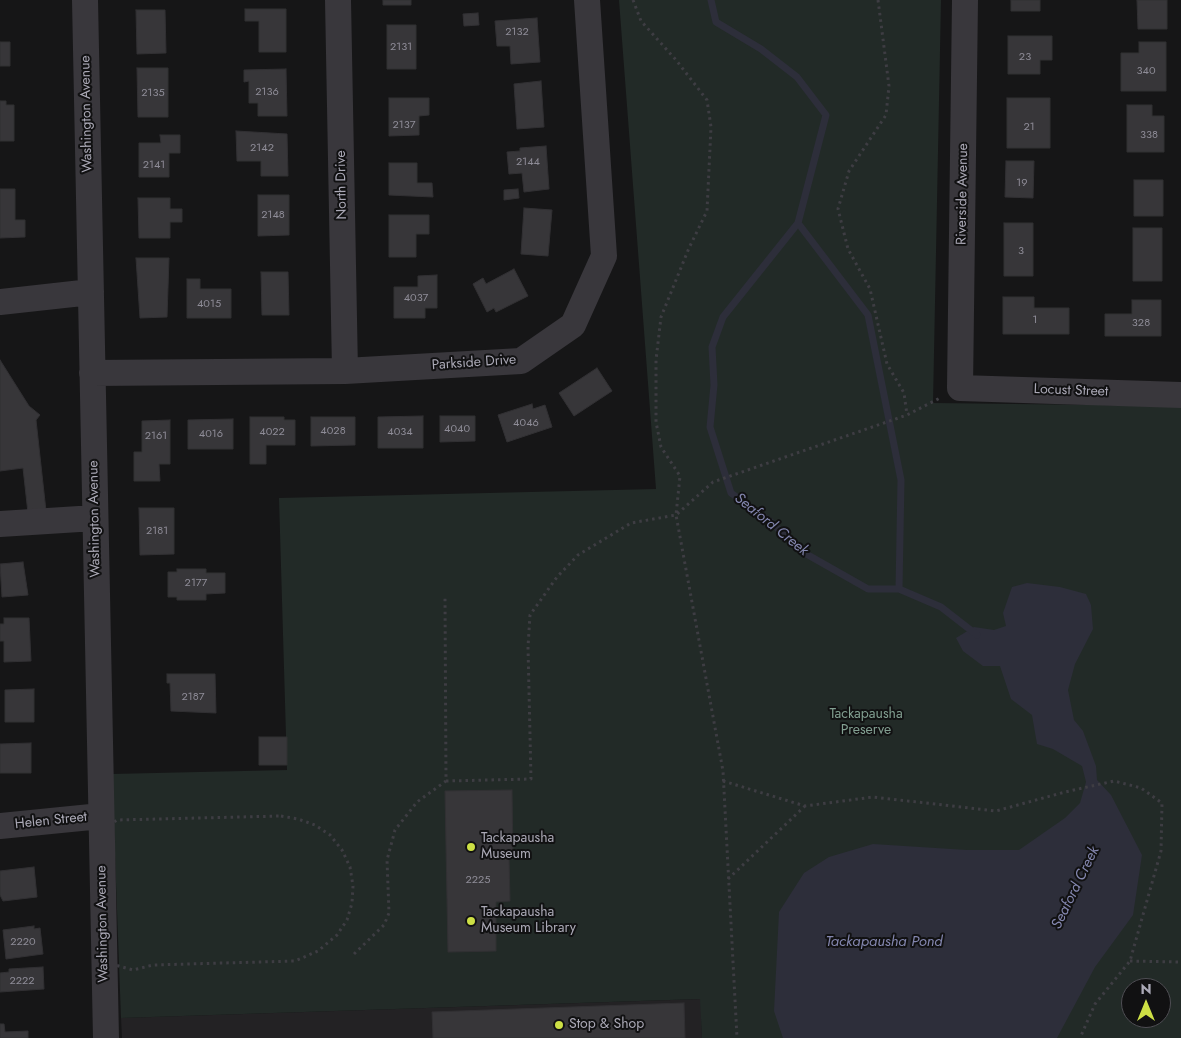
<!DOCTYPE html>
<style>
body{margin:0}
#map{position:relative;width:1181px;height:1038px;overflow:hidden;background:#161617;font-family:Jost,sans-serif}
canvas{display:block}
.north{position:absolute;left:1121px;top:978px;width:50px;height:50px;box-sizing:border-box;background:#111112;border:1px solid #4f4e54;border-radius:50%;rotate:0deg;font-size:14px;font-weight:700;line-height:20px;text-align:center;color:#aba9b6}
.north::after{content:'';display:block;margin:auto;width:18px;height:22px;background:#cde045;clip-path:polygon(50% 0,100% 100%,50% 72%,0 100%)}
</style>
<div id="map">
<canvas width="1181" height="1038"></canvas>
<div class="north">N</div>
</div>
<script>
const ctx = document.querySelector('canvas').getContext('2d');
ctx.lineJoin = 'round';
function paint(path, color) { ctx.fillStyle = color; ctx.fill(path, 'evenodd'); }
const poly = rows => new Path2D(rows.map(r => 'M' + r).join(''));
function strokePath(path, color, width, dash) { ctx.strokeStyle = color; ctx.lineWidth = width; ctx.lineCap = dash ? 'butt' : 'round'; ctx.setLineDash(dash || []); ctx.stroke(path); }
function label(font, color, halo, rows, align = 'center') {
  ctx.font = font + ' Jost,sans-serif'; ctx.lineWidth = 4; ctx.setLineDash([]); ctx.textBaseline = 'middle'; ctx.strokeStyle = halo; ctx.fillStyle = color; for (const [text, x, y, turn = 0] of rows) {
    ctx.save(); ctx.translate(x, y); ctx.rotate((+turn || 0) * Math.PI / 180); ctx.textAlign = isNaN(turn) ? turn : align; if (halo) ctx.strokeText(text, 0, 0); ctx.fillText(text, 0, 0); ctx.restore();
  }
}
paint(poly([
 [701,999,702,1038,122,1038,121,1018]
]), '#232224');
paint(poly([
 [619,0,941,0,933,403,1181,406,1181,1038,702,1038,700,999,121,1018,112,774,287,770,279,498,656,489],
 [1131,988,1161,988,1161,1018,1131,1018]
]), '#222a27');
paint(poly([
 [1027,583,1060,587,1086,594,1091,605,1093,629,1075,664,1068,690,1074,720,1083,731,1096,766,1097,780,1111,795,1142,855,1133,915,1095,967,1057,1038,783,1038,774,1011,779,912,804,873,829,857,873,844,967,850,1019,850,1065,818,1080,803,1086,782,1082,766,1053,749,1037,744,1032,715,1011,699,1000,666,983,666,963,651,956,638,974,627,994,630,1006,626,1003,613,1012,587]
]), '#2d2e3a');
strokePath(poly([
 [711,0,716,22,761,49,797,77,826,115,798,223,723,317,712,347,714,385,710,427,731,493,771,522,801,551,868,589,899,589,941,607,977,635],
 [798,223,868,315,901,480,899,589]
]), '#2d2e3a', 7);
const building = poly([
 [383,0,411,0,411,5,383,5,383,0],
 [1011,0,1040,0,1040,11,1011,11,1011,0],
 [1137,0,1167,0,1167,29,1138,29,1137,0],
 [245,9,286,9,286,52,259,52,259,21,245,21,245,9],
 [136,10,165,10,166,53,137,54,136,10],
 [478,13,479,25,464,26,463,14,478,13],
 [537,18,540,62,511,64,510,46,497,46,495,21,537,18],
 [387,25,416,25,416,69,387,69,387,25],
 [1008,36,1052,36,1052,60,1040,60,1040,74,1008,74,1008,36],
 [0,42,10,42,10,66,0,66,0,42],
 [1139,42,1166,42,1166,91,1121,91,1121,53,1139,53,1139,42],
 [137,68,168,68,168,117,138,117,137,68],
 [286,69,287,116,258,116,258,103,249,103,249,81,244,82,244,70,286,69],
 [541,81,544,127,517,129,514,84,541,81],
 [389,98,429,98,429,115,419,116,419,135,389,136,389,98],
 [1007,98,1050,98,1050,148,1007,148,1007,98],
 [0,101,6,101,6,105,14,105,14,141,0,141,0,101],
 [1127,105,1152,105,1152,116,1164,116,1164,152,1127,152,1127,105],
 [236,131,287,134,288,176,261,176,261,161,237,161,236,131],
 [160,135,180,135,180,153,169,153,169,177,139,177,139,143,161,143,160,135],
 [546,146,549,189,524,192,522,173,509,174,507,152,520,151,520,148,546,146],
 [1006,161,1034,161,1033,198,1005,197,1006,161],
 [389,163,417,163,417,183,432,183,433,197,389,195,389,163],
 [1134,180,1163,180,1163,216,1134,216,1134,180],
 [0,189,15,189,15,220,25,220,25,237,0,238,0,189],
 [518,189,519,198,504,200,504,190,518,189],
 [258,195,289,195,289,235,258,236,258,195],
 [138,198,170,198,170,209,182,209,182,222,170,222,170,238,139,238,138,198],
 [524,208,552,210,548,256,521,254,524,208],
 [389,215,429,215,429,234,416,234,416,257,389,257,389,215],
 [1004,223,1033,223,1033,276,1004,276,1004,223],
 [1133,228,1162,228,1162,281,1133,281,1133,228],
 [136,258,169,258,167,317,140,318,136,258],
 [514,269,528,296,496,312,494,308,487,312,473,284,483,278,486,284,514,269],
 [261,272,288,272,289,315,262,315,261,272],
 [437,275,437,308,425,308,425,318,394,318,394,287,418,287,418,276,437,275],
 [187,279,200,279,200,289,231,289,231,318,187,318,187,279],
 [1003,297,1034,297,1034,308,1069,308,1069,334,1003,334,1003,297],
 [1132,300,1161,300,1161,336,1105,336,1105,314,1132,314,1132,300],
 [0,360,29,406,40,415,36,420,46,511,28,513,23,468,0,471,0,360],
 [597,368,612,391,574,416,559,393,597,368],
 [532,404,533,409,545,405,552,427,507,442,498,415,532,404],
 [423,416,423,448,378,448,378,417,423,416],
 [440,416,475,416,475,441,440,442,440,416],
 [250,417,284,417,284,420,295,420,295,445,266,445,266,464,250,464,250,417],
 [311,417,355,417,355,445,311,446,311,417],
 [233,419,233,449,188,449,188,420,233,419],
 [170,420,170,464,159,464,160,481,134,481,134,452,142,452,142,421,170,420],
 [139,508,174,508,174,554,140,555,139,508],
 [23,562,28,595,2,597,0,564,23,562],
 [177,569,206,569,206,573,225,573,225,593,206,594,206,600,177,600,177,597,168,597,168,572,177,572,177,569],
 [4,618,29,618,31,661,4,662,4,641,0,641,0,624,4,624,4,618],
 [167,674,215,674,216,713,171,711,170,683,167,683,167,674],
 [34,689,34,722,5,722,5,690,34,689],
 [259,737,287,737,287,765,259,765,259,737],
 [31,743,31,773,0,773,0,744,31,743],
 [512,790,513,858,509,858,510,901,496,902,496,951,448,952,445,791,512,790],
 [34,867,37,897,3,901,0,895,0,871,34,867],
 [34,926,34,929,40,928,43,954,6,959,3,930,34,926],
 [43,967,44,989,0,992,0,973,9,972,9,969,43,967],
 [684,1003,685,1038,433,1038,432,1012,684,1003],
 [0,1024,4,1024,5,1032,28,1031,28,1038,0,1038,0,1024]
]);
paint(building, '#373639');
strokePath(building, '#313033', 1);
strokePath(poly([
 [633,0,641,21,676,60,707,100,711,127,707,211,689,248,661,317,656,360,656,422,661,447,680,476,676,515,713,482,907,415,940,398],
 [878,0,889,86,886,115,849,171,838,209,848,249,870,289,887,364,904,393,907,415],
 [446,781,531,779,528,647,530,615,557,577,578,555,631,523,676,515,723,771,737,1038],
 [723,781,805,806,873,797,996,811,1065,792,1114,781,1141,788,1162,803,1161,851,1130,961,1095,1004,1080,1038],
 [281,816,298,819,315,825,330,835,342,850,350,867,353,886,352,903,347,920,337,935,318,951,295,961,153,965,133,970,115,965,111,824,117,820,281,816],
 [728,879,805,806],
 [354,954,384,925,389,913,387,860,395,830,417,802,446,781,445,597],
 [1130,961,1181,962]
]), '#3e3d43', 3, [2.5, 4]);
strokePath(poly([
 [85,0,106,1038],
 [338,0,345,371],
 [965,0,960,388,1181,395],
 [0,302,91,292],
 [92,373,345,371,521,361,573,325,604,256,587,0],
 [0,524,95,518],
 [0,826,101,816]
]), '#39373c', 26);
for (const [x, y, r, color] of [
 [471,847,5,"#cde045"],
 [471,921,5,"#cde045"],
 [559,1025,5,"#cde045"]
]) { const dot = new Path2D(); dot.arc(x, y, r, 0, 2 * Math.PI); ctx.fillStyle = color; ctx.fill(dot); strokePath(dot, '#111112', 2); }
label('11px', '#8e8c97', null, [
 ["2132",517,32],
 ["2131",401,47],
 ["23",1025,57],
 ["340",1146,71],
 ["2136",267,92],
 ["2135",153,93],
 ["2137",404,125],
 ["21",1029,127],
 ["338",1149,135],
 ["2142",262,148],
 ["2144",528,162],
 ["2141",154,165],
 ["19",1022,183],
 ["2148",273,215],
 ["3",1021,251],
 ["4037",416,298],
 ["4015",209,304],
 ["1",1035,320],
 ["328",1141,323],
 ["4046",526,423],
 ["4040",457,429],
 ["4028",333,431],
 ["4022",272,432],
 ["4034",400,432],
 ["4016",211,434],
 ["2161",156,436],
 ["2181",157,531],
 ["2177",196,583],
 ["2187",193,697],
 ["2225",478,880],
 ["2220",23,942],
 ["2222",22,981]
]);
label('14px', '#aba9b6', '#111112', [
 ["Washington Avenue",87,114,-91],
 ["North Drive",342,185,-91],
 ["Riverside Avenue",963,194,-89],
 ["Parkside Drive",474,363,-4],
 ["Locust Street",1071,391,2],
 ["Washington Avenue",95,519,-91],
 ["Helen Street",51,821,-6],
 ["Washington Avenue",103,924,-91]
]);
label('14px', '#829f91', '#111112', [
 ["Tackapausha",866,715],
 ["Preserve",866,731]
]);
label('14px', '#aba9b6', '#111112', [
 ["Tackapausha",481,839],
 ["Museum",481,855],
 ["Tackapausha",481,913],
 ["Museum Library",481,929],
 ["Stop & Shop",569,1025]
], 'left');
label('italic 15px', '#8386ae', '#111112', [
 ["Seaford Creek",771,525,39],
 ["Seaford Creek",1076,888,-64],
 ["Tackapausha Pond",884,942]
]);
</script>
